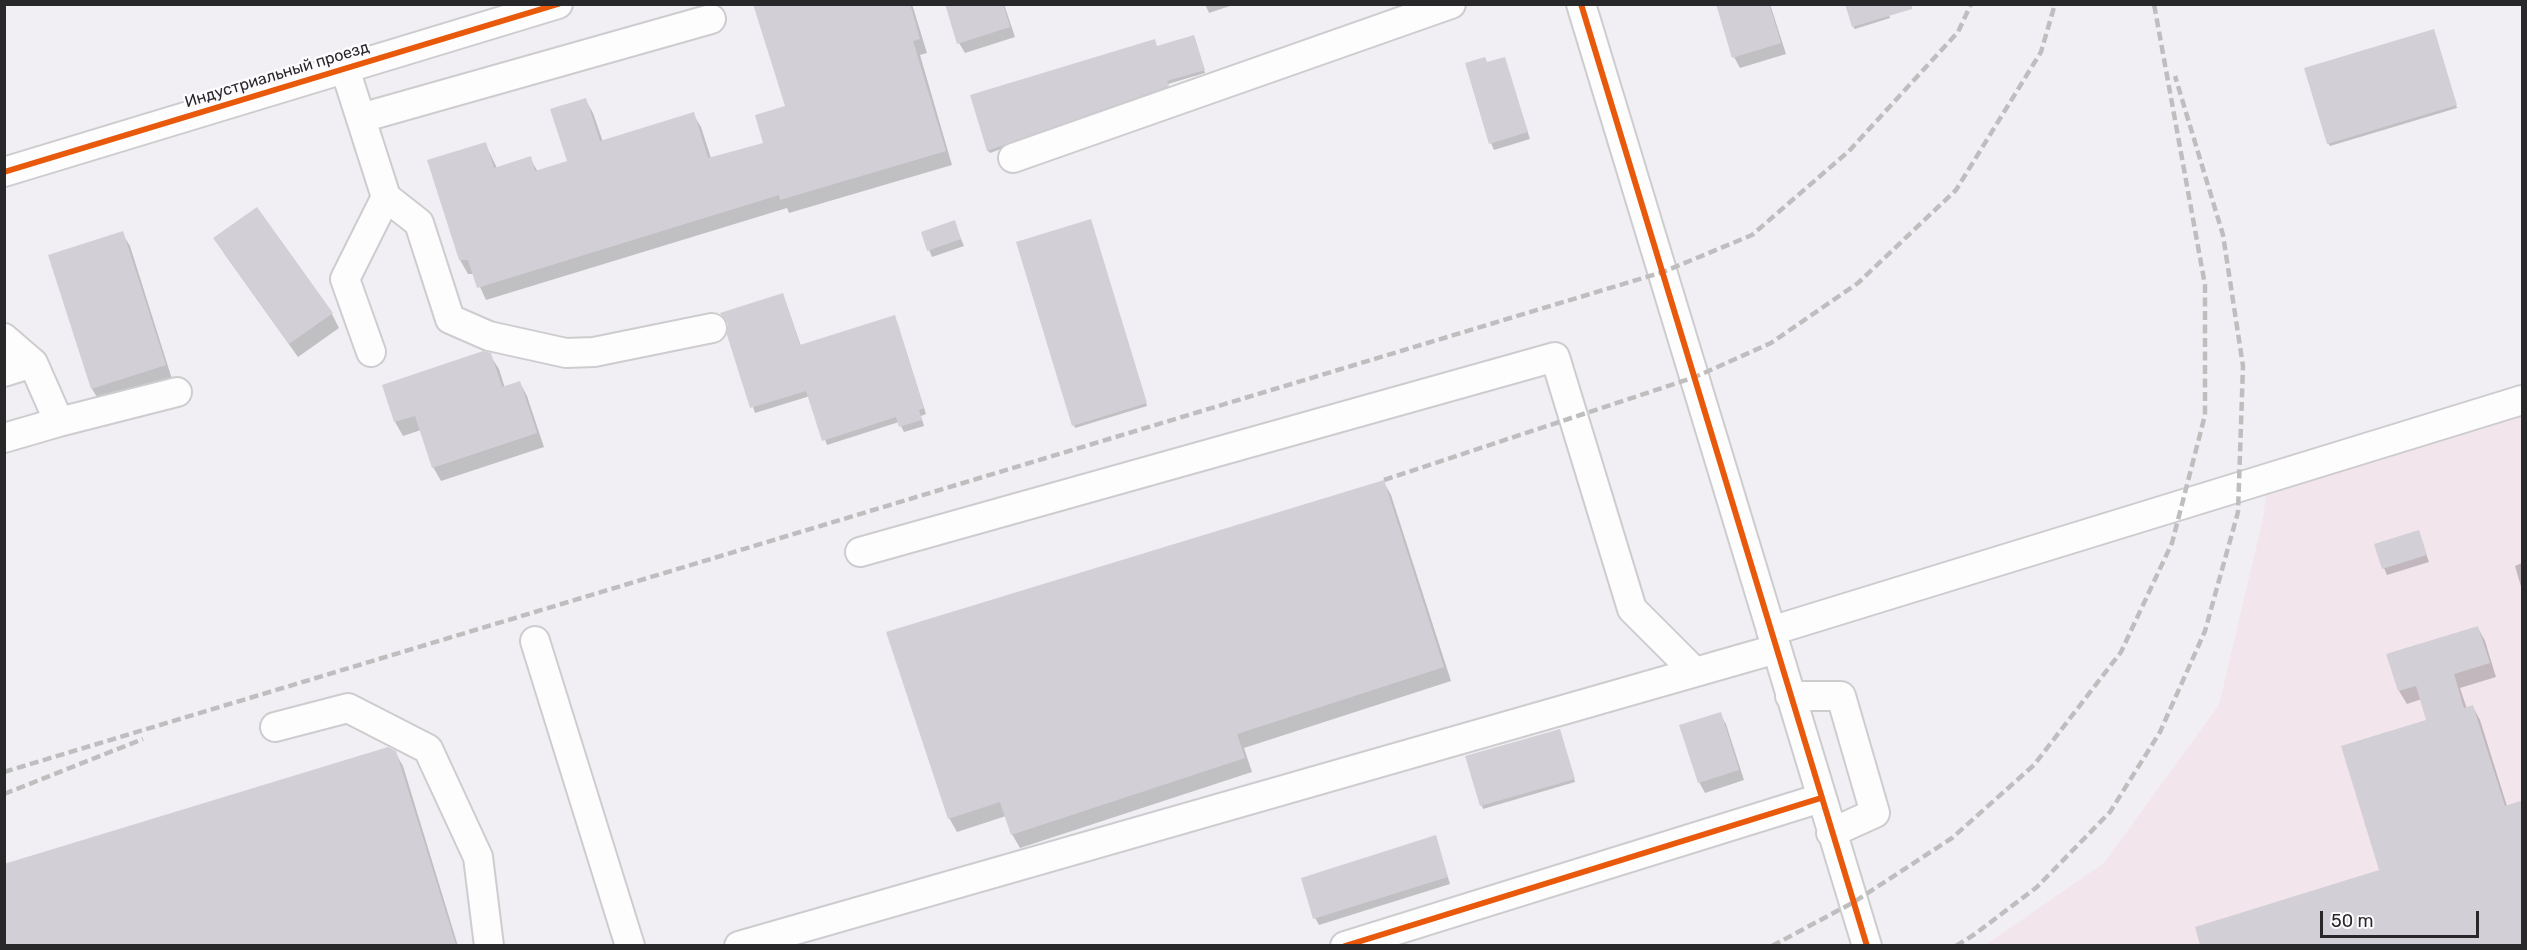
<!DOCTYPE html>
<meta charset="utf-8">
<style>
body{margin:0}
#map{position:relative;width:2527px;height:950px;overflow:hidden;background:#f1eff3;font-family:Rubik,sans-serif}
canvas{display:block}
.frame{position:absolute;inset:0;border:6px solid #28272a;pointer-events:none}
.scale{position:absolute;left:2320px;top:911px;width:159px;height:27px;box-sizing:border-box;border:3px solid #28272a;border-top:0;padding-left:8px;font-size:18px;line-height:21px;white-space:nowrap;color:#28272a;-webkit-text-stroke:4px #fdfbfe;paint-order:stroke}
</style>
<div id="map">
<canvas width="2527" height="950"></canvas>
<div class="frame"></div>
<div class="scale">50 m</div>
</div>
<script>
const ctx = document.querySelector('canvas').getContext('2d');
ctx.lineJoin = 'round';
function paint(path, color) { ctx.fillStyle = color; ctx.fill(path, 'evenodd'); }
const poly = rows => new Path2D(rows.map(r => 'M' + r).join(''));
function strokePath(path, color, width, dash) { ctx.strokeStyle = color; ctx.lineWidth = width; ctx.lineCap = dash ? 'butt' : 'round'; ctx.setLineDash(dash || []); ctx.stroke(path); }
function label(font, color, halo, rows, align = 'center') {
  ctx.font = font + ' Rubik,sans-serif'; ctx.lineWidth = 5; ctx.setLineDash([]); ctx.textBaseline = 'middle'; ctx.strokeStyle = halo; ctx.fillStyle = color; for (const [text, x, y, turn = 0] of rows) {
    ctx.save(); ctx.translate(x, y); ctx.rotate((+turn || 0) * Math.PI / 180); ctx.textAlign = isNaN(turn) ? turn : align; if (halo) ctx.strokeText(text, 0, 0); ctx.fillText(text, 0, 0); ctx.restore();
  }
}
paint(poly([
 [2522,386,2522,945,1984,946,2104,863,2219,705,2264,514,2268,461]
]), '#f3e5ec');
paint(poly([
 [763,4,912,4,927,53,920,55,952,165,789,213,787,208,486,300,474,274,468,274,460,260,485,143,497,168,530,158,538,172,569,162,585,99,593,113,603,142,693,114,701,127,711,158,765,144,787,107],
 [946,4,1004,4,1015,37,965,53,959,43],
 [1205,4,1236,4,1209,13],
 [1718,4,1770,4,1786,54,1740,68,1734,57],
 [1886,4,1890,18,1855,29,1853,27],
 [2435,33,2457,108,2330,146,2328,143],
 [1195,39,1205,73,1168,84,1169,89,990,153,988,151,972,96],
 [1504,59,1530,139,1494,150,1491,143,1487,64],
 [954,222,964,246,932,257,929,250],
 [1092,224,1147,406,1075,428,1018,243],
 [122,233,130,246,172,379,100,402,92,389],
 [223,252,332,314,339,328,298,357],
 [783,294,801,346,897,322,926,414,921,416,924,426,904,432,899,422,827,445,810,396,755,413,728,334],
 [490,355,499,369,505,388,520,383,527,396,544,447,441,481,433,467,421,430,403,436,395,422,383,386],
 [1383,481,1391,495,1451,681,1244,748,1252,772,1020,848,1012,834,1006,816,957,832,949,818],
 [2418,532,2429,562,2387,575,2384,568],
 [2522,563,2522,590,2515,566],
 [2478,628,2485,641,2496,677,2460,688,2467,709,2473,707,2480,720,2507,806,2522,802,2522,946,2202,946,2196,928,2381,871,2428,721,2422,699,2407,704,2399,691],
 [1720,714,1726,724,1744,780,1705,793,1699,782],
 [1560,733,1575,782,1483,809,1467,757],
 [395,752,403,766,458,946,4,946,4,866],
 [1435,836,1450,884,1319,925,1315,918]
]), '#0003');
paint(poly([
 [753,4,910,4,920,39,913,41,946,151,780,200,779,195,477,288,468,260,459,260,427,160,486,142,494,168,531,156,535,171,567,161,550,109,586,98,600,141,694,112,708,158,763,143,755,115,785,106],
 [945,4,1003,4,1010,27,957,44],
 [1716,4,1769,4,1781,43,1732,58],
 [1845,4,1912,4,1912,9,1852,27],
 [2434,29,2457,105,2327,144,2304,68],
 [1194,35,1205,70,1167,81,1169,86,987,151,970,95,1155,39,1157,46],
 [1485,57,1487,62,1505,57,1528,132,1489,144,1465,63],
 [257,207,333,313,289,344,213,238],
 [1091,219,1147,403,1072,426,1016,242],
 [955,220,961,239,927,251,921,232],
 [123,231,166,365,91,389,48,255],
 [783,293,800,345,895,315,924,408,919,410,922,420,899,427,896,417,822,441,806,391,750,408,727,335,728,324,720,313],
 [483,351,491,353,502,387,520,381,537,433,432,468,415,416,394,422,382,385],
 [1384,480,1444,667,1237,734,1245,758,1011,835,1000,802,948,819,886,632],
 [2419,530,2427,555,2382,569,2374,544],
 [2478,626,2490,663,2454,674,2464,708,2473,705,2505,806,2523,800,2523,945,2200,945,2195,927,2379,870,2341,746,2426,720,2416,686,2398,691,2386,654],
 [1721,712,1739,770,1698,783,1679,725],
 [1560,729,1575,779,1480,806,1465,756],
 [388,747,396,751,456,945,4,945,4,864],
 [1436,835,1448,877,1313,919,1301,878]
]), '#d3cfd7');
const minor = poly([
 [1581,4,1867,946],
 [345,69,386,197,345,279,371,352],
 [361,118,711,19],
 [1013,158,1451,4],
 [4,172,558,4],
 [386,197,419,223,450,319,489,336,566,353,594,352,712,328],
 [4,338,33,363,4,372],
 [59,422,177,392],
 [4,438,59,422,33,363],
 [860,552,1555,357,1632,609,1695,672],
 [1771,631,2522,400],
 [535,641,630,946],
 [1790,696,1841,696,1875,813,1831,833],
 [275,727,348,708,428,749,478,857,489,946],
 [739,946,1776,649],
 [1345,946,1821,798]
]);
strokePath(minor, '#cdcccf', 32);
strokePath(minor, '#fdfdfd', 28);
strokePath(poly([
 [1384,480,1695,377,1771,343,1858,283,1956,190,2041,52,2055,4],
 [4,772,1663,272,1752,235,1849,151,1958,32,1971,4],
 [4,794,143,739],
 [1772,946,1854,902,1952,838,2034,765,2121,652,2172,543,2205,415,2205,285,2154,4],
 [1956,946,1975,934,2037,887,2110,812,2160,732,2205,631,2238,512,2243,366,2223,235,2175,76]
]), '#bebebf', 4.5, [9, 4.5]);
strokePath(poly([
 [1581,4,1867,946],
 [4,172,558,4],
 [1345,946,1821,798]
]), '#e8590c', 6);
label('16px', '#28272a', '#fdfbfe', [
 ["Индустриальный проезд",277,75,-17]
]);
</script>
